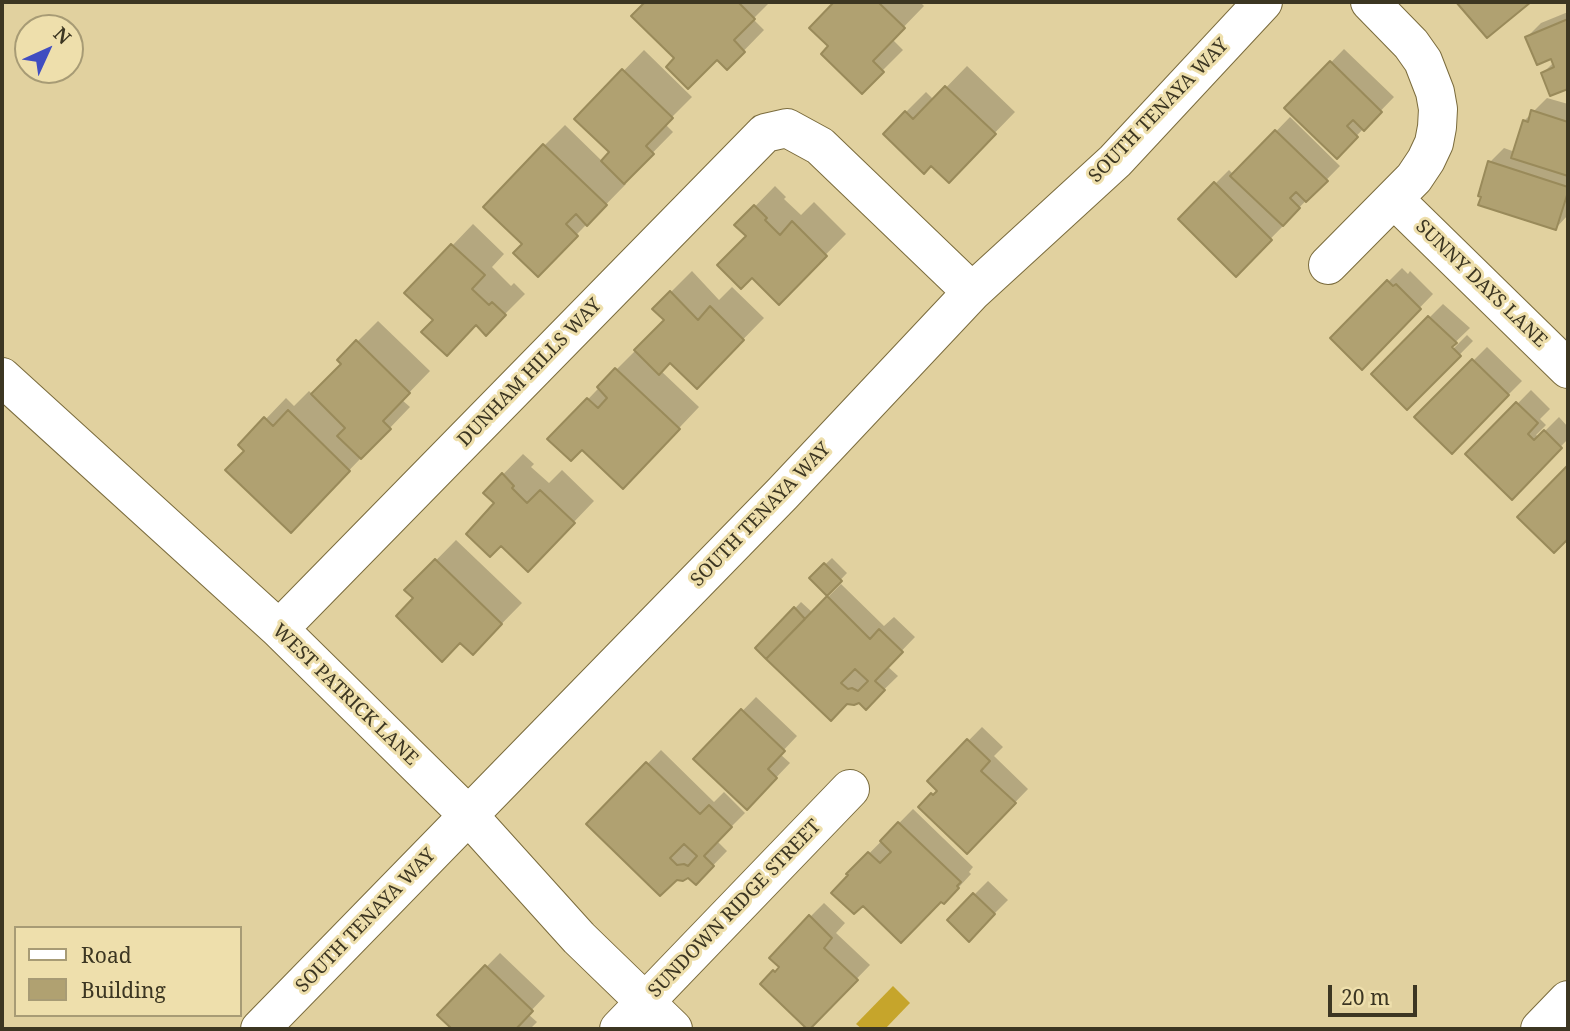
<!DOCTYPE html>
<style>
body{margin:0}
#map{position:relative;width:1570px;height:1031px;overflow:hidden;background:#e1d19f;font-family:"Noto Serif",serif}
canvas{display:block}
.frame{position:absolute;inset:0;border:4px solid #3c3622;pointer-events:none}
.legend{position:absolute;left:14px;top:926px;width:228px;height:91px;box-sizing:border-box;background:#eedfac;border:2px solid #a79b75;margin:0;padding:9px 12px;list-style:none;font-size:21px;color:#3c3622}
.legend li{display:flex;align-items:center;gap:14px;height:35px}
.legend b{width:35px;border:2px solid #a79b75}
.north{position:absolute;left:14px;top:14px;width:70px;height:70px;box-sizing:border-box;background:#eedfac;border:2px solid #a79b75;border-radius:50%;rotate:45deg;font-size:19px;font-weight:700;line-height:28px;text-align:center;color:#3c3622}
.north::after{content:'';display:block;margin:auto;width:24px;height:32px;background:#404dc1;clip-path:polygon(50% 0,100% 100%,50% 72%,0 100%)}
.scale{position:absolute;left:1328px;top:985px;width:89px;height:32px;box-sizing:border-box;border:4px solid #3c3622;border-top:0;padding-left:9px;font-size:21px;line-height:24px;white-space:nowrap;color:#3c3622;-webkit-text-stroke:5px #eedfac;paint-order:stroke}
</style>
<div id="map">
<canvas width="1570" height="1031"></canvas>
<div class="frame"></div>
<ul class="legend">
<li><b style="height:9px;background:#fff"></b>Road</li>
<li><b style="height:19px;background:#b0a171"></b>Building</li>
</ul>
<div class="north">N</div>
<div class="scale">20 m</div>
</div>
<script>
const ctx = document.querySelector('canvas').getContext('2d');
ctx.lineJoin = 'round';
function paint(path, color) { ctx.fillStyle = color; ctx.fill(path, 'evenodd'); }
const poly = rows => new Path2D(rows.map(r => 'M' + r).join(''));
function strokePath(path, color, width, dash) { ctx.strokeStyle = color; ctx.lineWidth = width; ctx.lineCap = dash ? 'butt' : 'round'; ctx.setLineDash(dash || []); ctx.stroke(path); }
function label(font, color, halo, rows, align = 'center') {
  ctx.font = font + ' "Noto Serif",serif'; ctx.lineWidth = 6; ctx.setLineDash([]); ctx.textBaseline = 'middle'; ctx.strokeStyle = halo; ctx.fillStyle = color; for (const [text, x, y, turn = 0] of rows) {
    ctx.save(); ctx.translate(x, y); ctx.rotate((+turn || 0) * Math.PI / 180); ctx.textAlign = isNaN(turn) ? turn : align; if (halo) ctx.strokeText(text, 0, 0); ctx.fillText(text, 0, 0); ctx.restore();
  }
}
paint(poly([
 [893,986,910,1003,885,1029,862,1029,856,1024]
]), '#c6a52b');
paint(poly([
 [647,2,770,2,753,19,764,30,727,68,717,58,677,58,633,16],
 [837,2,920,2,924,6,892,39,903,50,862,91,831,46,812,28],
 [1568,12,1568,87,1551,94,1543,73,1554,62,1552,57,1527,37,1541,23],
 [1344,49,1394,97,1337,156,1287,108],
 [644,50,692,97,665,124,673,132,624,182,626,184,538,274,524,244,544,146,565,125,603,162,612,152,577,119],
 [967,66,1015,112,949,180,906,112,926,92,934,100],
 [1547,98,1568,104,1568,215,1556,228,1490,162,1504,148,1515,152,1524,121],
 [1290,117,1340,166,1283,224,1284,225,1236,274,1180,219,1229,170,1234,175],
 [775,186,786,197,784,199,801,215,814,202,846,234,779,302,748,236,737,225],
 [473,224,504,254,492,267,511,286,514,283,525,294,486,333,476,323,435,320,407,293],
 [1402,268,1408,274,1410,271,1433,294,1362,367,1332,338],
 [692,271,719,300,732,287,764,318,717,366,670,361,661,371,699,407,643,466,550,439,617,369,666,320,654,309],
 [1443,304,1470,328,1445,352,1447,355,1467,335,1473,341,1407,408,1373,374],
 [378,321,430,371,402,400,410,407,311,510,241,445,286,398,294,406,309,391,313,395,343,364,339,360],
 [1487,347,1522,381,1452,451,1417,417],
 [1531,390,1550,409,1540,419,1546,425,1536,435,1539,437,1559,417,1568,427,1568,439,1512,497,1468,454],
 [523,454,534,464,531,467,549,483,562,470,594,501,548,549,501,544,497,503,485,493],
 [456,540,522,603,473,653,407,590],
 [832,558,847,573,827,594,829,596,841,584,884,626,894,617,915,637,887,666,898,676,866,707,859,700,758,648,801,602,813,613,829,596,811,578],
 [756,697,797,736,780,754,790,763,747,808,696,759],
 [982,727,1003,747,994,756,1028,789,967,852,920,807,938,789,929,781],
 [661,750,714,802,724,792,745,813,717,841,727,851,696,883,688,876,589,824],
 [913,809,973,867,969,872,971,874,958,888,850,875,849,874],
 [988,881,1008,900,969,939,949,920],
 [824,903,845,923,836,933,870,965,809,1028,762,984,780,966,810,917],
 [500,953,545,996,528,1014,537,1022,530,1029,454,1029,439,1015]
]), '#0003');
const building = poly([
 [645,2,738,2,755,19,734,40,745,52,727,70,717,60,688,89,666,67,674,58,631,16,645,2],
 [834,2,878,2,905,28,873,61,884,72,862,94,821,54,828,46,809,28,834,2],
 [1456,2,1531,2,1487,38,1456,2],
 [1568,19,1568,89,1550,96,1541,73,1554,67,1551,59,1537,65,1525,37,1568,19],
 [1330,61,1382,112,1364,131,1353,120,1347,126,1358,137,1337,159,1284,108,1330,61],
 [622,69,673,118,646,146,654,154,624,184,601,161,609,152,574,119,622,69],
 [945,86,996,134,949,183,931,166,924,174,883,134,905,111,913,119,945,86],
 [1531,110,1568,122,1568,176,1511,158,1523,120,1528,122,1531,110],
 [1275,130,1328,181,1306,202,1296,192,1290,198,1300,208,1283,226,1230,176,1275,130],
 [543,144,607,205,587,226,576,214,566,224,578,236,538,277,513,253,522,244,483,207,543,144],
 [1488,161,1568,187,1568,192,1556,230,1478,205,1481,197,1478,196,1488,161],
 [1214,182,1272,240,1236,277,1178,219,1214,182],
 [754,205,767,218,765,220,780,235,792,221,827,256,779,305,752,278,741,289,717,265,746,236,734,225,754,205],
 [451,244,485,275,472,289,489,305,492,302,506,315,486,336,476,325,447,356,421,332,433,320,404,293,451,244],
 [1387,280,1393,286,1396,284,1421,309,1362,370,1330,338,1387,280],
 [670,291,698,320,710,306,744,340,697,389,670,363,659,375,634,350,664,320,652,309,670,291],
 [1428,316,1457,343,1452,347,1461,356,1407,410,1371,374,1428,316],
 [356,340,410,393,383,421,391,429,361,459,337,436,345,428,311,394,341,364,337,360,356,340],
 [1472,359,1509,395,1452,454,1414,417,1472,359],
 [615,368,680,429,623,489,582,450,571,461,547,439,587,398,598,408,607,398,597,387,615,368],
 [1516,402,1538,423,1528,434,1534,440,1544,430,1562,448,1512,500,1465,454,1516,402],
 [288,410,350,471,291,533,225,470,244,451,238,445,264,417,273,426,288,410],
 [1568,465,1568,539,1554,553,1517,517,1568,465],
 [502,473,514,486,512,488,527,503,540,490,575,523,528,572,501,546,490,557,466,534,494,503,483,493,502,473],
 [435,559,502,624,473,655,460,643,442,662,396,616,413,598,404,590,435,559],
 [824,563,842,581,827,596,809,578,824,563],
 [827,596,870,639,879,629,903,652,875,681,885,690,866,710,859,703,854,705,847,704,831,721,766,659,827,596],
 [855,669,868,681,858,691,852,688,848,689,841,683,855,669],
 [794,607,805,619,766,659,755,648,794,607],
 [741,709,785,751,768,769,777,778,747,810,693,759,741,709],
 [967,739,990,761,981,771,1016,803,967,854,918,807,931,793,933,795,937,791,927,781,967,739],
 [646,762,700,814,709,805,732,827,704,856,714,866,696,885,688,878,683,881,677,880,660,896,586,824,646,762],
 [684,844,697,856,688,866,684,864,677,865,670,858,684,844],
 [898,822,961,882,957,886,959,888,944,904,941,902,901,943,863,906,854,914,831,893,848,875,846,874,868,852,880,863,891,852,880,841,898,822],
 [973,893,995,914,969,942,947,920,973,893],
 [809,915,832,938,824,948,858,980,810,1029,807,1029,760,984,773,970,775,972,779,967,769,958,809,915],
 [485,965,533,1011,516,1029,452,1029,437,1015,485,965]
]);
paint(building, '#b0a171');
strokePath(building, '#998a5a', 2);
const minor = poly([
 [1394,199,1568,369],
 [1328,265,1414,178,1426,160,1434,143,1437,127,1438,109,1435,92,1423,61,1411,44,1370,2],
 [2,377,279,629,468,815,579,938,673,1029],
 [279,629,765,133,787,128,820,146,972,292],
 [260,1029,782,494,972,292,1115,161,1263,2],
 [619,1029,850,789],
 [1540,1029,1568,1000]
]);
strokePath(minor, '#7a6b3c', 40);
strokePath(minor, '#fff', 38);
label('19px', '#3c3622', '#eedfac', [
 ["SOUTH TENAYA WAY",1159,111,-46],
 ["SUNNY DAYS LANE",1481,284,44],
 ["DUNHAM HILLS WAY",530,373,-46],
 ["SOUTH TENAYA WAY",761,515,-46],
 ["WEST PATRICK LANE",345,695,44],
 ["SUNDOWN RIDGE STREET",735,909,-46],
 ["SOUTH TENAYA WAY",366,921,-46]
]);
</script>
